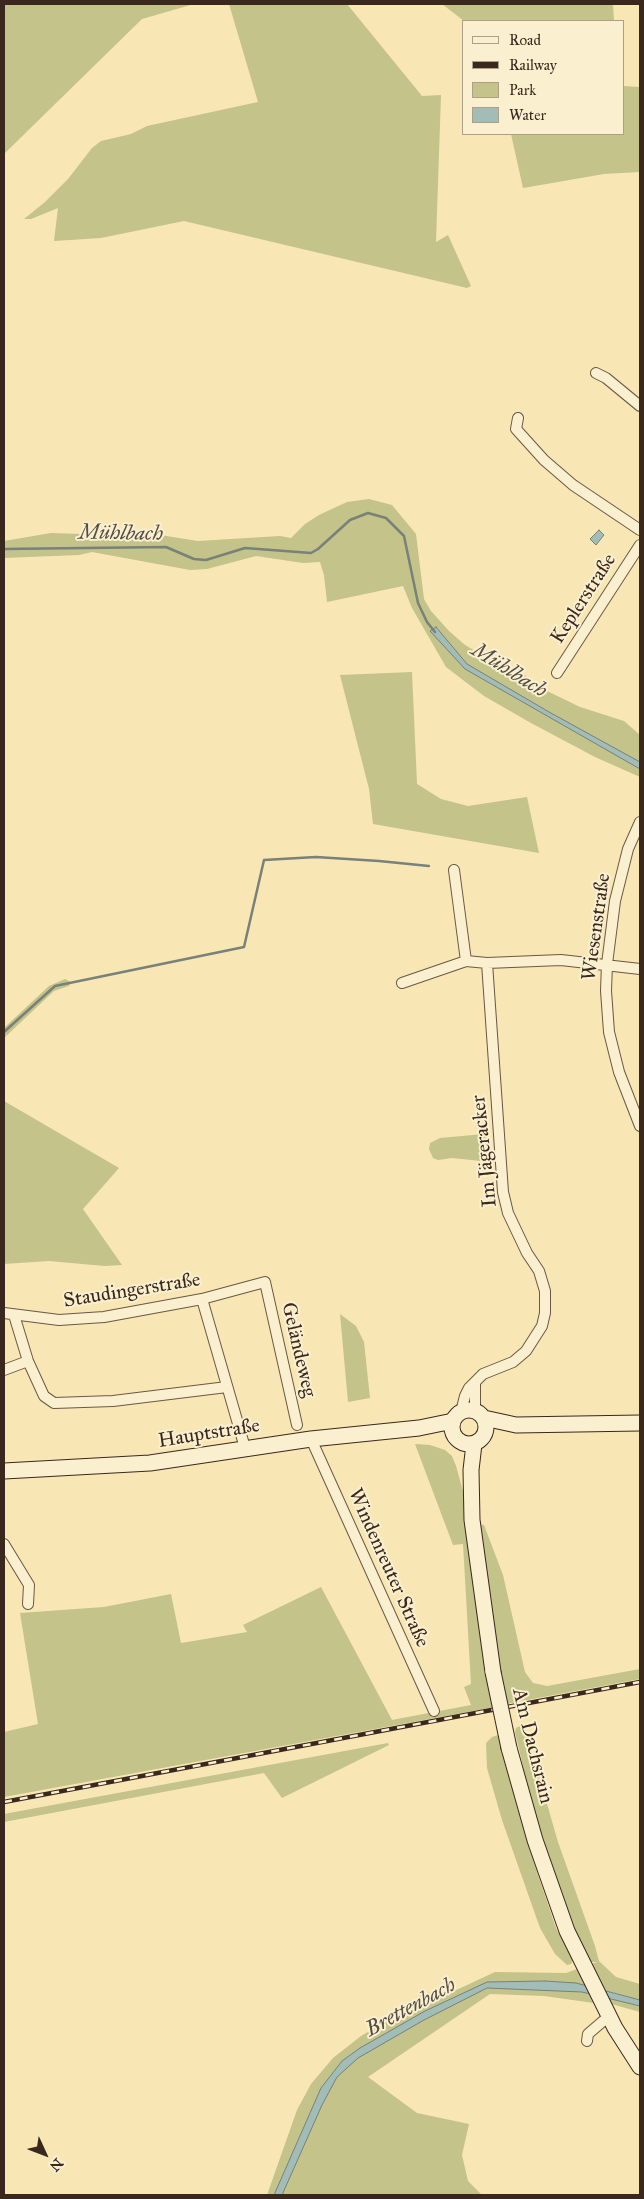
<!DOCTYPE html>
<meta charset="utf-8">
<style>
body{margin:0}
#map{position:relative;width:644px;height:2199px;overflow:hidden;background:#f8e6b5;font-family:"IM FELL Great Primer",serif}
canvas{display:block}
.frame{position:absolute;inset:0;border:5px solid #3a281e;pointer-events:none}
.legend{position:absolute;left:462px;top:20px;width:162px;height:115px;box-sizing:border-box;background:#faefcf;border:1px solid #ad9f88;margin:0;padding:6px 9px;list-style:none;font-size:15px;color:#3a281e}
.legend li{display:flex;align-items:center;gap:10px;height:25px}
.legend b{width:25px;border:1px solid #ad9f88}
.north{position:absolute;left:20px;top:2129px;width:50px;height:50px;-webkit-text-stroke:4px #faefcf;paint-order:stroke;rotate:133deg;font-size:14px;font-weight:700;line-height:20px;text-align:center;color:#3a281e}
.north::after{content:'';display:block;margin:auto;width:18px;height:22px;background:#3a281e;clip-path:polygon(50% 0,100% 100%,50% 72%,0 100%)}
</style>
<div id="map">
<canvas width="644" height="2199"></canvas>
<div class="frame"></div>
<ul class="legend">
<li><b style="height:6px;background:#faefcf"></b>Road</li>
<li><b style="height:6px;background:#3a281e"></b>Railway</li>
<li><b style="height:14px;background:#c3c38a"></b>Park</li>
<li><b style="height:14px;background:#a2bdb8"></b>Water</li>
</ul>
<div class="north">N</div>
</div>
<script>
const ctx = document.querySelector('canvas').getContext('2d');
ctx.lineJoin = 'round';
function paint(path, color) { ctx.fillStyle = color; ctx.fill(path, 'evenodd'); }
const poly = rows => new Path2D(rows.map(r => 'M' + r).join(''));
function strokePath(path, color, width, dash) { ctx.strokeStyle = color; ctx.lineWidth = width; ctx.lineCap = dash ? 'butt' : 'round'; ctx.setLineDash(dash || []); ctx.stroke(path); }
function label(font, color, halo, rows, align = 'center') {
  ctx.font = font + ' "IM FELL Great Primer",serif'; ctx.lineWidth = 4; ctx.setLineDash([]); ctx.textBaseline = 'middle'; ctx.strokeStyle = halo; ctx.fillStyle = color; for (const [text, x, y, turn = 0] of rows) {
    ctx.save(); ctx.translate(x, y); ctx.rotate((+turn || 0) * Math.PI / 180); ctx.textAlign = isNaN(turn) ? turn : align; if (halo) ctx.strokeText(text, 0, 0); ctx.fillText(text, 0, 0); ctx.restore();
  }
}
paint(poly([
 [4,4,194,4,142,19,4,154],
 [229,4,347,4,422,96,441,95,436,242,448,235,471,286,467,288,184,221,101,238,54,241,58,208,31,219,24,219,45,202,68,179,92,148,101,141,131,134,147,126,258,102],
 [442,4,613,4,614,21,464,21],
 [623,86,640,87,640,172,604,174,523,188,511,134,623,134],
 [369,499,392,505,416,534,424,599,431,611,449,631,465,645,494,662,522,673,547,691,580,707,624,721,640,735,640,777,595,757,531,723,484,696,446,667,412,608,403,586,327,602,324,575,320,562,303,563,256,556,207,569,190,570,92,552,79,555,4,558,4,541,51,533,110,535,137,538,154,534,198,541,280,536,291,538,305,524,319,515,347,502],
 [412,672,417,784,441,799,468,806,527,797,539,853,373,824,369,789,340,675],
 [65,979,71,982,69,986,54,991,4,1038,4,1028,49,986],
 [4,1101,119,1168,83,1209,122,1265,105,1266,49,1261,4,1264],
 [484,1134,488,1139,489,1156,481,1161,452,1158,438,1160,433,1158,429,1149,430,1143,440,1138],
 [340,1314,356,1326,364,1342,370,1398,348,1402],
 [415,1444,430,1445,445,1450,452,1456,456,1466,463,1491,495,1707,4,1797,4,1732,38,1724,20,1613,104,1607,171,1594,181,1643,247,1632,243,1625,321,1587,392,1720,471,1705,464,1687,471,1684,463,1544,453,1545],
 [478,1524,484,1525,503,1575,525,1672,533,1683,547,1686,640,1669,640,1679,506,1704],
 [524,1724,558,1842,595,1946,599,1961,616,1977,640,1984,640,2000,596,1988,600,1996,640,2006,640,2012,604,2002,601,2004,544,1996,490,1994,368,2077,417,2113,469,2124,462,2155,468,2181,482,2195,267,2195,297,2110,311,2084,333,2058,361,2036,396,2016,423,1993,452,1992,495,1972,566,1973,597,1962,589,1962,583,1956,538,1831,515,1732,516,1728],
 [498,1735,520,1817,539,1878,556,1928,573,1960,571,1964,567,1965,555,1954,540,1928,502,1820,487,1768,486,1743,492,1737],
 [388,1743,389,1745,282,1798,264,1773,4,1822,4,1814]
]), '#c3c38a');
const water = poly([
 [599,530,604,535,596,545,590,539,599,530],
 [436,627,467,664,549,712,640,762,640,769,465,669,430,631,436,627],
 [545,1981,576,1983,640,2000,640,2006,582,1992,487,1988,424,2020,358,2058,337,2077,322,2105,282,2195,274,2195,321,2088,342,2061,360,2048,425,2011,487,1982,545,1981]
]);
paint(water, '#a2bdb8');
strokePath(water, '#78817a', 1);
strokePath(poly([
 [4,549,166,547,194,559,206,560,245,548,311,553,318,549,350,520,368,513,386,518,404,536,418,603,427,622,435,632],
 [4,1032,55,986,244,947,264,860,316,857,379,861,429,866]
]), '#78817a', 2.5);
const street = poly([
 [596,373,606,378,640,406],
 [518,418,516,429,544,460,573,485,640,530],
 [557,673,640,545],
 [640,822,628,849,615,901,607,964,606,991,609,1032,619,1072,640,1126],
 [454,870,466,961],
 [402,983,466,961,487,963,561,960,640,969],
 [202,1299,245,1448],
 [4,1313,59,1320,104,1317,202,1299,265,1282,297,1425],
 [14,1315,28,1361,44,1396,54,1403,113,1401,227,1387],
 [4,1370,28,1361],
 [475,1411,475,1383],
 [461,1412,465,1396,469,1388,483,1374,513,1362,526,1351,542,1326,545,1313,545,1291,539,1271,527,1253,508,1213,503,1192,487,963],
 [311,1439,434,1711],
 [4,1544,29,1585,28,1604],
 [587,2041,588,2034,609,2016]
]);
const secondary = poly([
 '452 1427a17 17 0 1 1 34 0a17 17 0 1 1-34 0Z',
 [484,1418,516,1425,640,1423],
 [474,1444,471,1470,472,1520,493,1672],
 [4,1471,150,1463,311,1439,419,1428,453,1421],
 [509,1748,535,1840,567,1931,615,2028,640,2067]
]);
strokePath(street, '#6a5844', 12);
strokePath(secondary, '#3a281e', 17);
strokePath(street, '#faefcf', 10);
strokePath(secondary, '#faefcf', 15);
const rail = poly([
 [4,1802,640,1682]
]);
strokePath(rail, '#3a281e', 4.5);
strokePath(rail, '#faefcf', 2.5, [8]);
const secondaryBridge = poly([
 [493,1672,509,1748]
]);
strokePath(secondaryBridge, '#3a281e', 17, []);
strokePath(secondaryBridge, '#faefcf', 15);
label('20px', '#3a281e', '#faefcf', [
 ["Keplerstraße",584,599,-57],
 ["Wiesenstraße",597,927,-82],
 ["Im Jägeracker",485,1151,-96],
 ["Staudingerstraße",132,1291,-9],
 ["Geländeweg",298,1350,77],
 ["Hauptstraße",209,1434,-9],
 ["Windenreuter Straße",388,1568,66],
 ["Am Dachsrain",532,1746,76]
]);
label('italic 21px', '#544d44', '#faefcf', [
 ["Mühlbach",121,534,1],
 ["Mühlbach",509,671,32],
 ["Brettenbach",411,2008,-29]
]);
</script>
